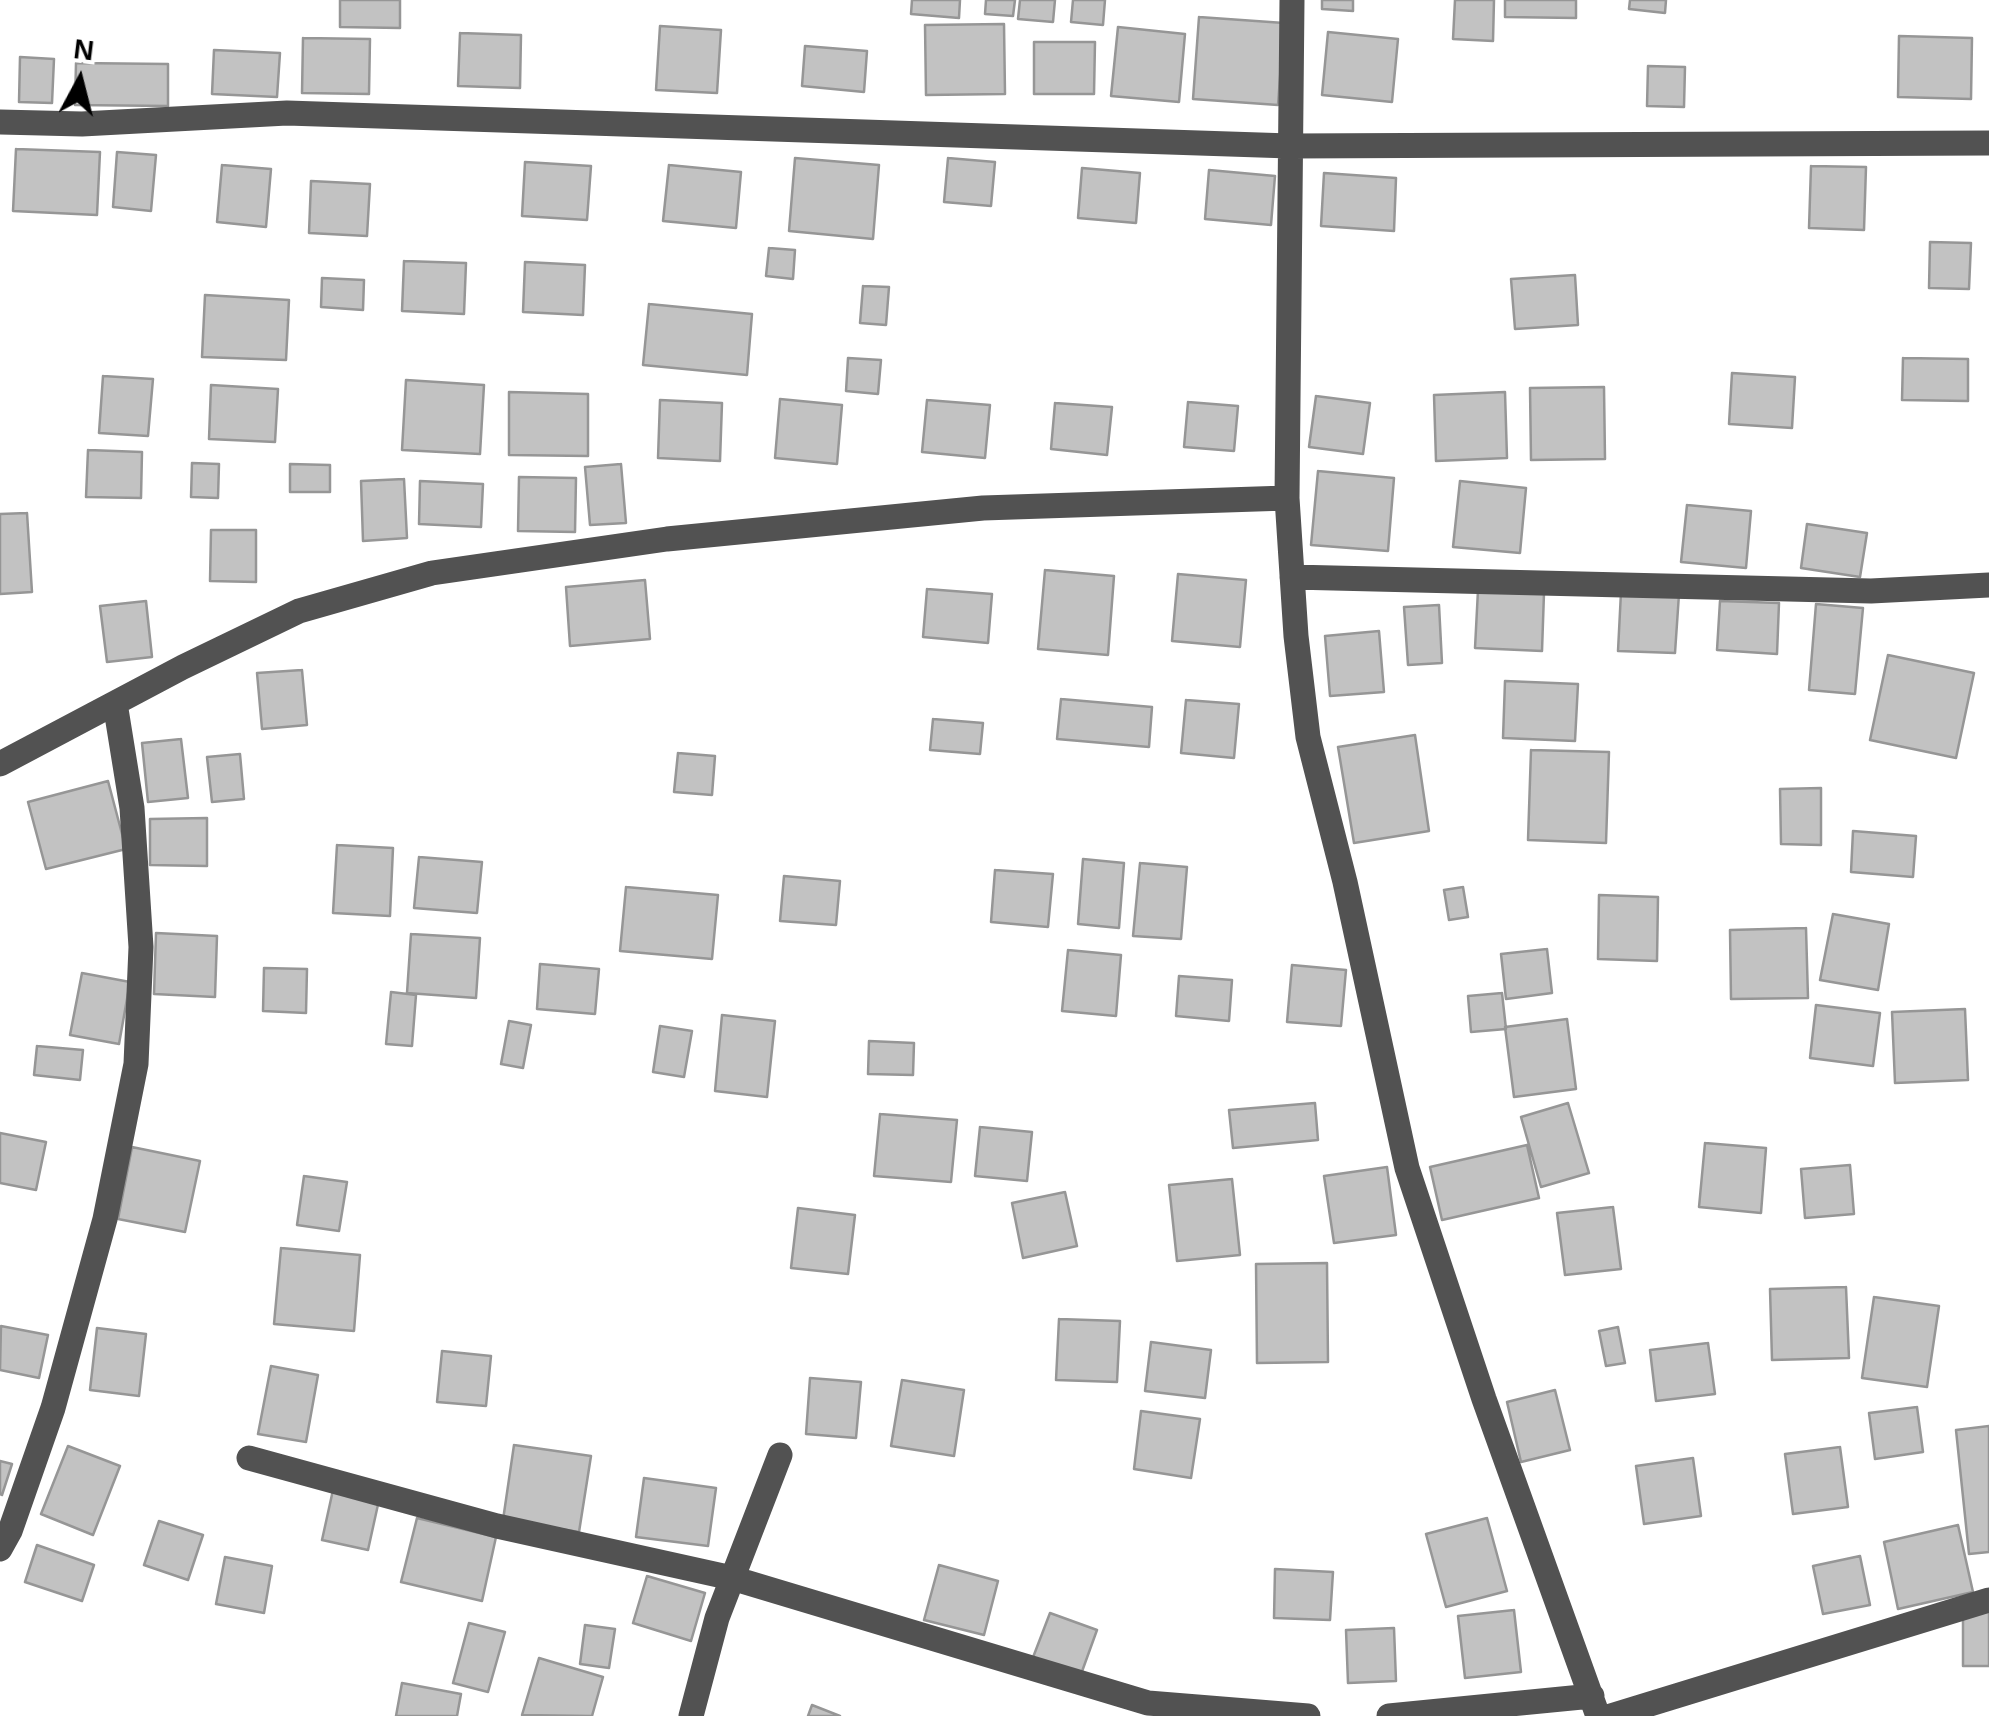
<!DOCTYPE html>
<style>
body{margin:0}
#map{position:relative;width:1989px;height:1716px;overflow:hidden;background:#fff;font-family:Helvetica,sans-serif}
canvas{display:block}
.north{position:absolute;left:30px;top:30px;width:100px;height:100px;-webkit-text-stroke:8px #fff;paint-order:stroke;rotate:7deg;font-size:28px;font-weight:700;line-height:40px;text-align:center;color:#000}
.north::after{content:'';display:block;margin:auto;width:35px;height:45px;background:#000;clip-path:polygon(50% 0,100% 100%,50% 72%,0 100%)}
</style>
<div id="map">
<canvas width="1989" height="1716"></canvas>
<div class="north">N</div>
</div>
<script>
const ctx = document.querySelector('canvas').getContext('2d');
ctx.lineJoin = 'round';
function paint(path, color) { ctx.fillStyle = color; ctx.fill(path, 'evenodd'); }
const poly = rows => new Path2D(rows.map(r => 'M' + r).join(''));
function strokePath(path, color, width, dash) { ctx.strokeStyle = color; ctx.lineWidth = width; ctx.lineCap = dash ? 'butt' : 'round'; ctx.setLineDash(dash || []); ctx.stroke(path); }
const building = poly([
 [340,0,400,0,400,28,340,27,340,0],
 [912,0,960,0,959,18,911,14,912,0],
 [986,0,1015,0,1013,16,985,14,986,0],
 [1020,0,1055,0,1053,22,1018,19,1020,0],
 [1073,0,1105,0,1103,25,1071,22,1073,0],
 [1322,0,1353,0,1353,11,1322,9,1322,0],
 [1455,0,1494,0,1493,41,1453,39,1455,0],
 [1505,0,1576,0,1576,18,1505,17,1505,0],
 [1630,0,1666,0,1665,13,1629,9,1630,0],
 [1199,17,1284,23,1278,105,1193,99,1199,17],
 [1004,24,1005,94,926,95,925,25,1004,24],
 [660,26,721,30,717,93,656,90,660,26],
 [1118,27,1185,34,1179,102,1111,96,1118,27],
 [1328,32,1398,39,1392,102,1322,95,1328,32],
 [460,33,521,35,520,88,458,86,460,33],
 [1899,36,1972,38,1971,99,1898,97,1899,36],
 [303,38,370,39,369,94,302,93,303,38],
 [1034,42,1095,42,1094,94,1034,94,1034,42],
 [805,46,867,51,864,92,802,86,805,46],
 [214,50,280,53,277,97,212,94,214,50],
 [20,57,54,59,52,103,19,102,20,57],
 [76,63,168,64,168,106,75,105,76,63],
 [1648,66,1685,67,1684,107,1647,106,1648,66],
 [16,149,100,152,97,215,13,211,16,149],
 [117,152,156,155,151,211,113,207,117,152],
 [795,158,879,165,873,239,789,231,795,158],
 [948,158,995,162,991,206,944,202,948,158],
 [525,162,591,166,587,220,522,216,525,162],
 [222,165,271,169,266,227,217,222,222,165],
 [669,165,741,172,736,228,663,221,669,165],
 [1811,166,1866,167,1864,230,1809,228,1811,166],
 [1082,168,1140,173,1136,223,1078,218,1082,168],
 [1209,170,1275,176,1271,225,1205,219,1209,170],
 [1324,173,1396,178,1394,231,1321,226,1324,173],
 [311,181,370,184,367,236,309,233,311,181],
 [1930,242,1971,243,1969,289,1929,288,1930,242],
 [769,248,795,250,793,279,766,276,769,248],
 [404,261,466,263,464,314,402,311,404,261],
 [525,262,585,265,583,315,523,312,525,262],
 [1575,275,1578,325,1515,329,1511,279,1575,275],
 [322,278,364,280,363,310,321,307,322,278],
 [863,286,889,287,886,325,860,323,863,286],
 [205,295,289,300,286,360,202,357,205,295],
 [649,304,752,314,747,375,643,365,649,304],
 [848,358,881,360,878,394,846,391,848,358],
 [1903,358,1968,359,1968,401,1902,400,1903,358],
 [1732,373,1795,377,1792,428,1729,424,1732,373],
 [103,376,153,379,148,436,99,433,103,376],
 [406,380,484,385,480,454,402,450,406,380],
 [211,385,278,389,275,442,209,439,211,385],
 [1604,387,1605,459,1531,460,1530,388,1604,387],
 [509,392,588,394,588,456,509,455,509,392],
 [1505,392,1507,458,1436,461,1434,395,1505,392],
 [1316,396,1370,403,1363,454,1309,447,1316,396],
 [780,399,842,405,837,464,775,458,780,399],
 [660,400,722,403,720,461,658,458,660,400],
 [927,400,990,405,985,458,922,452,927,400],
 [1188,402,1238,406,1234,451,1184,447,1188,402],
 [1055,403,1112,407,1107,455,1051,449,1055,403],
 [88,450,142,452,141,498,86,497,88,450],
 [192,463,219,464,218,498,191,497,192,463],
 [290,464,330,465,330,492,290,492,290,464],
 [621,464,626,523,590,525,585,467,621,464],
 [1318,471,1394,478,1388,551,1311,545,1318,471],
 [519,477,576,478,575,532,518,531,519,477],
 [404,479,407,538,363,541,361,481,404,479],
 [420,481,483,484,481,527,419,524,420,481],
 [1460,481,1526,488,1520,553,1453,547,1460,481],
 [1687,505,1751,511,1746,568,1681,562,1687,505],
 [27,513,32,592,0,594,0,514,27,513],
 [1807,524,1867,533,1860,577,1801,568,1807,524],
 [211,530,256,530,256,582,210,581,211,530],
 [1045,570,1114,576,1108,655,1038,649,1045,570],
 [1178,574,1246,580,1240,647,1172,641,1178,574],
 [645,580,650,639,570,646,566,587,645,580],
 [927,589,992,594,988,643,923,637,927,589],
 [1478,590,1544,593,1542,651,1475,648,1478,590],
 [1621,592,1679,594,1675,653,1618,651,1621,592],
 [146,601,152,657,107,662,100,606,146,601],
 [1720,601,1779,603,1777,654,1717,650,1720,601],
 [1816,604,1863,608,1855,694,1809,690,1816,604],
 [1439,605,1442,663,1408,665,1404,607,1439,605],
 [1379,631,1384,692,1330,696,1325,636,1379,631],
 [1888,655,1974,673,1956,758,1870,740,1888,655],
 [302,670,307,725,262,729,257,673,302,670],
 [1505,681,1578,684,1575,741,1503,738,1505,681],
 [1061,699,1152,707,1149,747,1057,739,1061,699],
 [1186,700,1239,704,1234,758,1181,753,1186,700],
 [933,719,983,723,980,754,930,750,933,719],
 [1415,735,1429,831,1354,843,1338,747,1415,735],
 [181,739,188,798,148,802,142,743,181,739],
 [1531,750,1609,752,1606,843,1528,840,1531,750],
 [678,753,715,756,712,795,674,792,678,753],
 [240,754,244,799,212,802,207,757,240,754],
 [108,781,126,849,46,869,28,802,108,781],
 [1821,788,1821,845,1781,844,1780,789,1821,788],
 [207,818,207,866,150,865,150,819,207,818],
 [1853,831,1916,836,1913,877,1851,872,1853,831],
 [337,845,393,848,390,916,333,913,337,845],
 [419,857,482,862,477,913,414,908,419,857],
 [1083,859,1124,863,1119,928,1078,924,1083,859],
 [1140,863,1187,867,1181,939,1133,936,1140,863],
 [995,870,1053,874,1048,927,991,922,995,870],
 [784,876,840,881,836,925,780,921,784,876],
 [626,887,718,895,712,959,620,951,626,887],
 [1463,887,1468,917,1449,920,1444,890,1463,887],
 [1599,895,1658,897,1657,961,1598,959,1599,895],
 [1833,914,1889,924,1878,990,1820,980,1833,914],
 [1806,928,1808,998,1731,999,1730,930,1806,928],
 [156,933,217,936,215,997,154,994,156,933],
 [411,934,480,938,476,998,407,993,411,934],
 [1547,949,1552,993,1506,999,1501,954,1547,949],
 [1068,950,1121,955,1116,1016,1062,1011,1068,950],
 [540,964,599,969,595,1014,537,1009,540,964],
 [1292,965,1346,970,1341,1026,1287,1022,1292,965],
 [264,968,307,969,306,1013,263,1011,264,968],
 [82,973,130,982,119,1044,70,1035,82,973],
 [1179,976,1232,980,1229,1021,1176,1016,1179,976],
 [391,992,416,995,412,1046,386,1044,391,992],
 [1502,993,1506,1029,1471,1032,1468,996,1502,993],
 [1816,1005,1880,1013,1873,1066,1810,1058,1816,1005],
 [1965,1009,1968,1080,1895,1083,1892,1012,1965,1009],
 [722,1015,775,1021,767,1097,715,1091,722,1015],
 [1567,1019,1576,1089,1514,1097,1505,1027,1567,1019],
 [509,1021,531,1025,523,1068,501,1064,509,1021],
 [660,1026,692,1031,684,1077,653,1072,660,1026],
 [869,1041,914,1043,913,1075,868,1074,869,1041],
 [37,1046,83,1050,80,1080,34,1075,37,1046],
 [1315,1103,1318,1140,1233,1148,1229,1110,1315,1103],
 [1568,1103,1589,1173,1541,1187,1521,1117,1568,1103],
 [880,1114,957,1120,951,1182,874,1176,880,1114],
 [980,1127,1032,1132,1027,1181,975,1176,980,1127],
 [0,1133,46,1142,36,1190,0,1183,0,1133],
 [1705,1143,1766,1148,1761,1213,1699,1207,1705,1143],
 [1527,1145,1539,1198,1442,1220,1430,1167,1527,1145],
 [132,1147,200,1161,185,1232,118,1219,132,1147],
 [1850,1165,1854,1214,1805,1218,1801,1169,1850,1165],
 [1387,1167,1396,1235,1334,1243,1324,1176,1387,1167],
 [304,1176,347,1182,339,1231,297,1225,304,1176],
 [1232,1179,1240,1255,1177,1261,1169,1185,1232,1179],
 [1065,1192,1077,1246,1023,1258,1012,1203,1065,1192],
 [1613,1207,1621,1269,1565,1275,1557,1213,1613,1207],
 [798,1208,855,1215,848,1274,791,1268,798,1208],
 [281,1248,360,1255,354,1331,274,1324,281,1248],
 [1327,1263,1328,1362,1257,1363,1256,1264,1327,1263],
 [1846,1287,1849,1358,1772,1360,1770,1289,1846,1287],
 [1874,1297,1939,1306,1927,1387,1862,1378,1874,1297],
 [1059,1319,1120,1321,1117,1382,1056,1380,1059,1319],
 [1,1326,48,1335,39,1378,0,1370,1,1326],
 [1618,1327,1625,1363,1606,1366,1599,1331,1618,1327],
 [97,1328,146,1334,139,1396,90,1390,97,1328],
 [1151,1342,1211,1350,1205,1398,1145,1391,1151,1342],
 [1708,1343,1715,1394,1656,1401,1650,1350,1708,1343],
 [442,1351,491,1356,486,1406,437,1402,442,1351],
 [271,1366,318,1375,306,1442,258,1434,271,1366],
 [810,1378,861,1382,856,1438,806,1434,810,1378],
 [902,1380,964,1390,954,1456,891,1446,902,1380],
 [1555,1390,1570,1450,1521,1462,1507,1402,1555,1390],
 [1917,1407,1923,1452,1875,1459,1869,1413,1917,1407],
 [1141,1411,1200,1419,1191,1478,1134,1469,1141,1411],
 [1989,1426,1989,1552,1969,1554,1956,1430,1989,1426],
 [514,1445,591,1456,579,1532,503,1520,514,1445],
 [68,1446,120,1466,93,1535,41,1514,68,1446],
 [1840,1447,1848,1507,1793,1514,1785,1454,1840,1447],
 [1693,1458,1701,1516,1644,1524,1636,1466,1693,1458],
 [0,1461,12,1464,2,1495,0,1494,0,1461],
 [644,1478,716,1488,708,1546,636,1537,644,1478],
 [333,1490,379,1500,368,1550,322,1540,333,1490],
 [417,1518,496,1537,482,1601,401,1582,417,1518],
 [1487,1518,1507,1591,1446,1607,1426,1534,1487,1518],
 [159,1521,203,1535,188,1580,144,1565,159,1521],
 [1958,1525,1973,1592,1898,1609,1884,1542,1958,1525],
 [37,1545,94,1565,82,1601,25,1582,37,1545],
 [1860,1556,1870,1605,1823,1614,1813,1566,1860,1556],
 [225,1557,272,1566,264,1613,216,1604,225,1557],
 [939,1565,998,1581,984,1635,924,1620,939,1565],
 [1275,1569,1333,1572,1330,1620,1274,1618,1275,1569],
 [647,1576,705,1593,691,1641,633,1623,647,1576],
 [1514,1610,1521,1672,1465,1678,1458,1616,1514,1610],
 [1963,1611,1989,1611,1989,1666,1963,1666,1963,1611],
 [1050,1613,1097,1630,1080,1677,1032,1660,1050,1613],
 [469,1623,505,1632,488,1692,453,1683,469,1623],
 [585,1625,615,1629,609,1668,580,1664,585,1625],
 [1394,1628,1396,1681,1348,1683,1346,1630,1394,1628],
 [539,1658,603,1677,592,1716,522,1715,539,1658],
 [402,1683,461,1694,457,1716,396,1716,402,1683],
 [812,1705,840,1716,808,1716,812,1705]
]);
paint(building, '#c2c2c2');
strokePath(building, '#969696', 2.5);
strokePath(poly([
 [1292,0,1287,498,1296,636,1308,737,1345,882,1407,1168,1484,1399,1598,1716],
 [0,122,82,124,287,113,1290,146,1989,143],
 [1292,577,1871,591,1989,585],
 [0,764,183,667,299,611,432,573,667,539,983,508,1287,498],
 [249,1458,497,1526,732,1578,1148,1703,1308,1716],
 [0,1549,10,1531,53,1408,105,1219,136,1064,141,947,132,808,115,703],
 [691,1716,717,1618,780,1455],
 [1389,1716,1592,1696],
 [1611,1716,1989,1600]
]), '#525252', 25);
</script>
